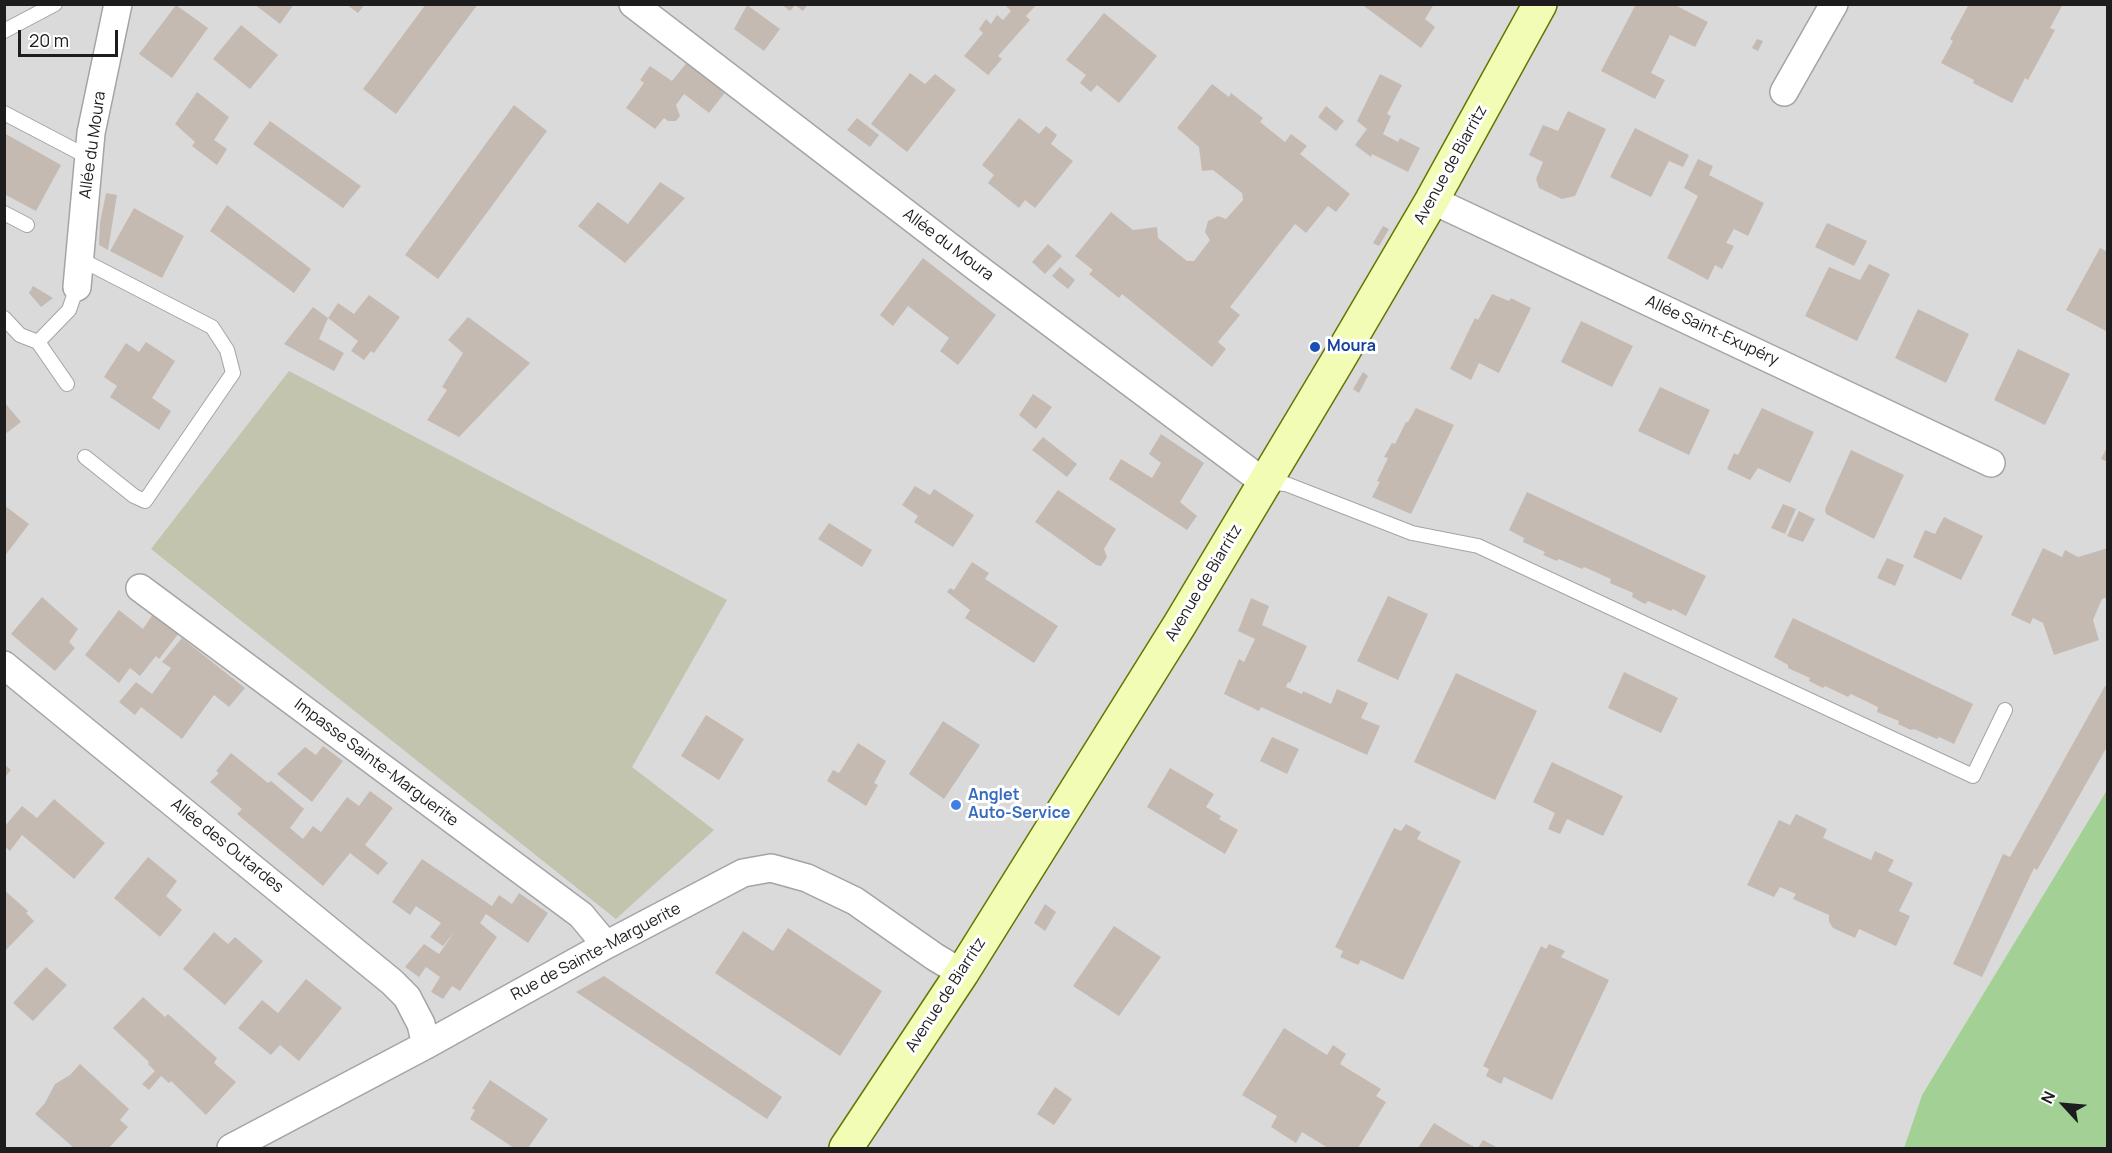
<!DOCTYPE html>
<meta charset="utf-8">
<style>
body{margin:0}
#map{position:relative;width:2112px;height:1153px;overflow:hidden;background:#efece2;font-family:Manrope,sans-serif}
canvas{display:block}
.frame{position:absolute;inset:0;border:6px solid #1d1d1d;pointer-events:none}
.north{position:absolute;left:2034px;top:1075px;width:60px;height:60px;-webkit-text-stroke:4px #fff;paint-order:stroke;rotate:296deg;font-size:16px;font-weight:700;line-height:24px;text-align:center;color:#1d1d1d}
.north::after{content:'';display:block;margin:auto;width:21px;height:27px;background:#1d1d1d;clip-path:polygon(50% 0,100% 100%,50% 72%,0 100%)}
.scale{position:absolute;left:18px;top:30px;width:100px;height:27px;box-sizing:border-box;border:3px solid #1d1d1d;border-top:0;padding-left:8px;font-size:18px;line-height:21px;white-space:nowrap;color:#1d1d1d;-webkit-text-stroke:4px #fff;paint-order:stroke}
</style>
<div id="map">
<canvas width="2112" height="1153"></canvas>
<div class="frame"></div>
<div class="north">N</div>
<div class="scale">20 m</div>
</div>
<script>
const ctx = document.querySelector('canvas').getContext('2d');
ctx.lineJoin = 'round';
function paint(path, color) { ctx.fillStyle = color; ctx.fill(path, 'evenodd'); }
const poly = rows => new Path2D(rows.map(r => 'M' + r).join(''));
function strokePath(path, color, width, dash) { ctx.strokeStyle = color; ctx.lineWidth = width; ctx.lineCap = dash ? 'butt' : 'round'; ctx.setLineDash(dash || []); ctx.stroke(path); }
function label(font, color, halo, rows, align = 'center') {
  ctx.font = font + ' Manrope,sans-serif'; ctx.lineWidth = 6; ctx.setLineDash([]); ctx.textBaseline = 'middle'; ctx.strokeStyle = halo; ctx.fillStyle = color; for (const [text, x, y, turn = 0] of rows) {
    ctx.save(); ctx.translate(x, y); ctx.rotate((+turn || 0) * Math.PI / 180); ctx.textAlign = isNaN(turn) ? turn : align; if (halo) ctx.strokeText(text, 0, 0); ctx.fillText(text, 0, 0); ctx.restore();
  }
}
paint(poly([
 [5,5,2107,5,2107,790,1922,1095,1904,1148,5,1148]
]), '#dbdada');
paint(poly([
 [289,371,727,600,632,767,714,830,616,919,151,549]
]), '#c2c4ae');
paint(poly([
 [2107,790,2107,1148,1904,1148,1922,1095]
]), '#a2d095');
paint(poly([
 [254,4,294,4,280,24],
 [346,4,365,4,358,13],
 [426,4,478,4,396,114,363,89],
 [781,4,808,4,803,11,795,5,790,11],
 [1004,4,1037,4,1026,16,1030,20,998,56,1002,59,988,75,964,56,983,33,979,29,986,19,991,24,997,15,1003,20,1011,11],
 [1361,4,1434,4,1425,19,1435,27,1421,48],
 [1636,4,1673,4,1708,22,1695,47,1670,35,1651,73,1665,80,1655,99,1601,71],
 [1969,4,2063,4,2050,28,2055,30,2028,80,2025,78,2012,103,1973,83,1974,80,1941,63,1953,41,1950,39],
 [176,5,208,28,172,78,139,54],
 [747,5,780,29,764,51,734,29],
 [1104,13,1157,56,1119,103,1097,85,1091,92,1080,83,1086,75,1066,60],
 [241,25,278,55,250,89,213,59],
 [1757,39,1763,41,1758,51,1752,48],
 [688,61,727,90,709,113,684,94,676,105,680,116,676,121,668,121,664,118,655,129,626,108,644,83,640,80,650,66,672,81],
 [910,73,925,84,935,74,956,90,907,152,871,124],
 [1380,74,1402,85,1387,114,1391,116,1383,134,1398,142,1400,138,1420,148,1408,172,1372,154,1371,157,1355,145,1367,129,1357,121],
 [1212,84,1229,97,1231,93,1250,108,1263,118,1260,122,1285,142,1291,134,1307,146,1300,154,1350,194,1336,212,1328,206,1306,233,1295,224,1276,248,1230,307,1240,315,1218,342,1226,349,1212,367,1122,294,1119,298,1089,274,1093,270,1075,256,1111,212,1133,230,1157,227,1158,238,1187,261,1194,261,1210,240,1205,232,1208,221,1218,216,1226,219,1243,200,1242,193,1213,170,1202,171,1199,147,1177,128],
 [197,92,229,117,214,140,227,149,217,165,192,146,195,142,175,124],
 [514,105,547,131,438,279,405,255],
 [1326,106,1344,121,1336,131,1318,117],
 [1568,111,1606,129,1575,196,1562,199,1539,188,1536,179,1543,162,1529,155,1543,125,1558,131],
 [857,118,879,135,870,147,847,130],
 [1019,118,1039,134,1046,126,1057,135,1051,144,1073,161,1035,208,1025,200,1019,208,988,183,994,175,982,165],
 [270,121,361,186,343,208,253,144],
 [1635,128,1689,155,1683,167,1669,161,1651,197,1610,177],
 [4,133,61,165,36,211,4,194],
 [1698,159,1713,166,1709,175,1764,203,1748,236,1734,229,1726,243,1734,246,1722,269,1715,265,1708,280,1667,258,1698,196,1684,188],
 [660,182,685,198,625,263,578,226,598,202,628,224],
 [106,193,117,195,108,250,99,245,100,223],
 [227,205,311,269,294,293,210,231],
 [134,208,184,236,162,278,110,251],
 [1827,223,1867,241,1854,266,1815,247],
 [1383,226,1389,229,1379,246,1373,243],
 [1048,244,1062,256,1045,274,1032,262],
 [2100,248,2108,252,2108,332,2066,310],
 [923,258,996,315,958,365,940,351,949,338,908,306,893,326,880,315],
 [1869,264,1890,274,1857,341,1805,316,1829,267,1860,280],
 [1060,267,1075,280,1068,289,1052,276],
 [33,286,53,298,41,307,29,293],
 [1492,294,1509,301,1511,298,1531,308,1499,373,1479,363,1471,380,1450,369,1475,318,1478,320],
 [369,295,400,317,374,353,371,351,364,360,351,351,358,341,328,318,319,339,344,353,334,371,284,344,313,307,328,318,338,303,354,314],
 [1918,309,1969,334,1946,383,1895,358],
 [468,317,530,363,459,437,427,420,447,390,442,387,463,353,448,340],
 [1581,321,1633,346,1612,387,1561,362],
 [146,342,175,361,152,398,171,411,159,430,110,397,117,386,104,377,126,343,139,352],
 [2018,349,2070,374,2045,425,1994,400],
 [1363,372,1368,376,1359,393,1353,389],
 [1660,387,1710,410,1689,455,1638,431],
 [1033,394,1052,407,1036,429,1019,415],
 [4,402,21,422,4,435],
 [1416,408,1454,425,1411,514,1372,497,1380,482,1377,481,1388,458,1384,457,1392,443,1395,444,1406,422,1408,422],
 [1762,408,1814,432,1790,483,1758,468,1750,480,1727,469,1734,453,1738,455],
 [1161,434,1204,463,1180,502,1197,516,1187,530,1109,479,1121,459,1152,478,1161,463,1149,454],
 [1043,437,1077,464,1067,477,1032,450],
 [2108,445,2108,462,2101,459],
 [1851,450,1904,475,1874,539,1826,514,1825,509],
 [915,486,930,495,934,489,974,515,953,547,914,522,918,516,902,505],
 [1058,490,1116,529,1104,549,1107,557,1101,566,1096,565,1035,522],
 [1527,492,1706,576,1686,616,1673,609,1671,611,1648,601,1645,604,1632,597,1633,593,1610,583,1611,579,1584,567,1582,569,1559,559,1557,561,1543,555,1545,552,1523,542,1524,538,1509,530],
 [1783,504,1796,509,1785,534,1771,528],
 [4,505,29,524,4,557],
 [1799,511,1815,519,1803,542,1787,536],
 [1944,517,1983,536,1961,580,1913,557,1925,530,1935,534],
 [829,523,872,550,862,567,818,539],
 [2043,548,2062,557,2065,550,2078,557,2108,548,2108,597,2102,599,2093,620,2099,640,2054,655,2043,623,2033,618,2030,624,2011,615],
 [1887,558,1904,565,1895,586,1877,578],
 [972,562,989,573,985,579,1058,626,1034,663,965,618,970,610,947,592,950,588,954,590],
 [1388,596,1428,614,1398,680,1357,661],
 [42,597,78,629,69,642,75,648,55,671,11,634],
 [1251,598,1269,606,1262,625,1307,646,1290,683,1288,682,1286,687,1302,694,1303,691,1331,704,1337,689,1368,703,1361,718,1380,726,1367,755,1261,707,1259,711,1224,694,1239,659,1244,662,1255,639,1238,631],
 [119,610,143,629,153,614,179,633,159,659,156,656,140,676,130,668,119,683,85,655],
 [1793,618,1973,704,1954,744,1939,737,1937,739,1914,729,1911,730,1898,724,1899,721,1877,712,1878,707,1851,694,1848,697,1825,686,1823,688,1809,681,1810,678,1788,668,1788,665,1774,657],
 [182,638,245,688,229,707,214,695,182,739,141,707,135,715,119,702,136,682,152,694,171,668,162,662],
 [1624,672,1678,698,1661,733,1608,708],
 [1456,673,1537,711,1495,800,1414,762],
 [2105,686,2108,687,2108,745,2037,870,2034,868,1982,977,1953,964,2003,854,2010,857],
 [706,715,744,739,719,780,681,756],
 [943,721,980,745,944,799,909,774],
 [1272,737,1299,749,1287,774,1260,761],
 [858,743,886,761,874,783,878,785,866,806,827,781,833,770,839,773],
 [323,746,343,761,312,802,277,774,305,747,316,755],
 [231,753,268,783,271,781,304,809,290,828,303,839,313,826,321,832,347,797,359,806,370,791,393,808,365,845,388,863,378,875,350,853,323,886,237,814,242,809,210,782,219,773,216,771],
 [1552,762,1623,796,1603,836,1567,819,1560,834,1548,829,1555,813,1533,802],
 [4,764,11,770,4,778],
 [1170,768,1214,794,1206,807,1221,816,1219,819,1238,830,1225,854,1147,807],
 [54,799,105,843,74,879,22,835,10,851,4,846,4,827,22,806,37,818],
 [1796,814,1827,829,1823,838,1871,860,1875,851,1894,860,1888,871,1913,883,1899,911,1910,916,1896,946,1859,929,1855,938,1833,928,1829,922,1829,915,1793,899,1796,894,1780,887,1774,897,1747,885,1779,820,1790,825],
 [1406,824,1421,832,1417,839,1461,861,1403,980,1361,960,1358,965,1340,957,1343,951,1335,947,1394,828,1401,831],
 [148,857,177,881,166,896,182,910,160,937,114,898],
 [422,859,492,906,499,895,512,904,519,893,548,913,528,943,486,914,480,923,497,937,460,991,452,986,443,999,431,992,440,977,426,967,419,977,405,967,424,944,439,954,455,931,443,946,430,937,441,923,416,906,410,915,392,902],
 [4,890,28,911,26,913,34,921,4,952],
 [1045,904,1056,912,1045,931,1034,923],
 [1114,926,1161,957,1119,1016,1073,986],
 [788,928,882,991,840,1056,715,973,743,931,773,951],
 [214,932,228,944,235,937,263,961,225,1005,183,969],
 [1549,944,1565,951,1561,957,1609,980,1552,1100,1504,1077,1501,1084,1486,1076,1489,1069,1483,1066,1541,946,1546,949],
 [46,967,67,985,33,1021,13,1003],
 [604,976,782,1097,767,1119,576,992],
 [306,979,342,1008,299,1061,280,1045,271,1055,238,1028,262,1000,278,1013],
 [143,997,165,1017,168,1014,217,1058,214,1063,236,1082,206,1115,171,1081,169,1083,161,1076,149,1090,142,1084,155,1071,148,1064,149,1062,113,1028],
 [1284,1028,1327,1055,1333,1045,1346,1054,1340,1064,1381,1089,1376,1096,1386,1102,1358,1148,1328,1148,1302,1132,1296,1143,1271,1127,1277,1116,1242,1095],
 [80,1064,129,1109,120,1120,128,1127,109,1148,74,1148,35,1114,45,1103,55,1084,70,1075],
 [490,1080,548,1119,528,1148,514,1148,470,1119,475,1110,472,1108],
 [1055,1087,1072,1099,1054,1125,1037,1114],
 [1434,1123,1460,1139,1476,1148,1418,1148],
 [1483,1140,1498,1148,1478,1148]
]), '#c4bab2');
const lane = poly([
 [4,31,55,4],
 [4,113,88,157],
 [4,213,27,225],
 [80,259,212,327,227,350,233,373,145,501,134,496,85,457],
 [4,318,20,335,38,342],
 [67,384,38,342,69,310,77,287],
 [1267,483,1286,484,1412,533,1478,546,1973,776,2005,710]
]);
const street = poly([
 [633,4,976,267,1265,483],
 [1784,92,1834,4],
 [1432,200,1991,463],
 [77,287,91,133,118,4],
 [140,588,581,915,606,945],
 [4,665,392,982,407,997,421,1024,426,1045],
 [231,1148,426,1045,606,945,743,873,771,868,807,878,855,901,935,957,962,973]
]);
const secondary = poly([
 [846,1148,962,973,1180,624,1337,362,1432,200,1540,4]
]);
strokePath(lane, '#a4a4a4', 16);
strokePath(street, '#a4a4a4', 30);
strokePath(secondary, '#627701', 36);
strokePath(lane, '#fff', 14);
strokePath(street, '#fff', 27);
strokePath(secondary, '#f3fcb4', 33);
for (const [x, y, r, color] of [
 [1315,347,6,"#1a4fb4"],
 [956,805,6,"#3f7fe0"]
]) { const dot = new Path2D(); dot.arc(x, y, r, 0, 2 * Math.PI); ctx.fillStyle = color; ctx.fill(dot); strokePath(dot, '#fff', 2); }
label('16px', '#1d1d1d', '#fff', [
 ["Allée du Moura",93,145,-82],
 ["Avenue de Biarritz",1451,165,-61],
 ["Allée du Moura",948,245,37],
 ["Allée Saint-Exupéry",1712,331,25],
 ["Avenue de Biarritz",1204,583,-59],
 ["Impasse Sainte-Marguerite",376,763,37],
 ["Allée des Outardes",227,846,39],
 ["Rue de Sainte-Marguerite",596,952,-28],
 ["Avenue de Biarritz",946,995,-57]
]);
label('bold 16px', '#164399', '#fff', [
 ["Moura",1327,347]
], 'left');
label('bold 16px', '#366cbe', '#fff', [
 ["Anglet",968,796],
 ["Auto-Service",968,814]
], 'left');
</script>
